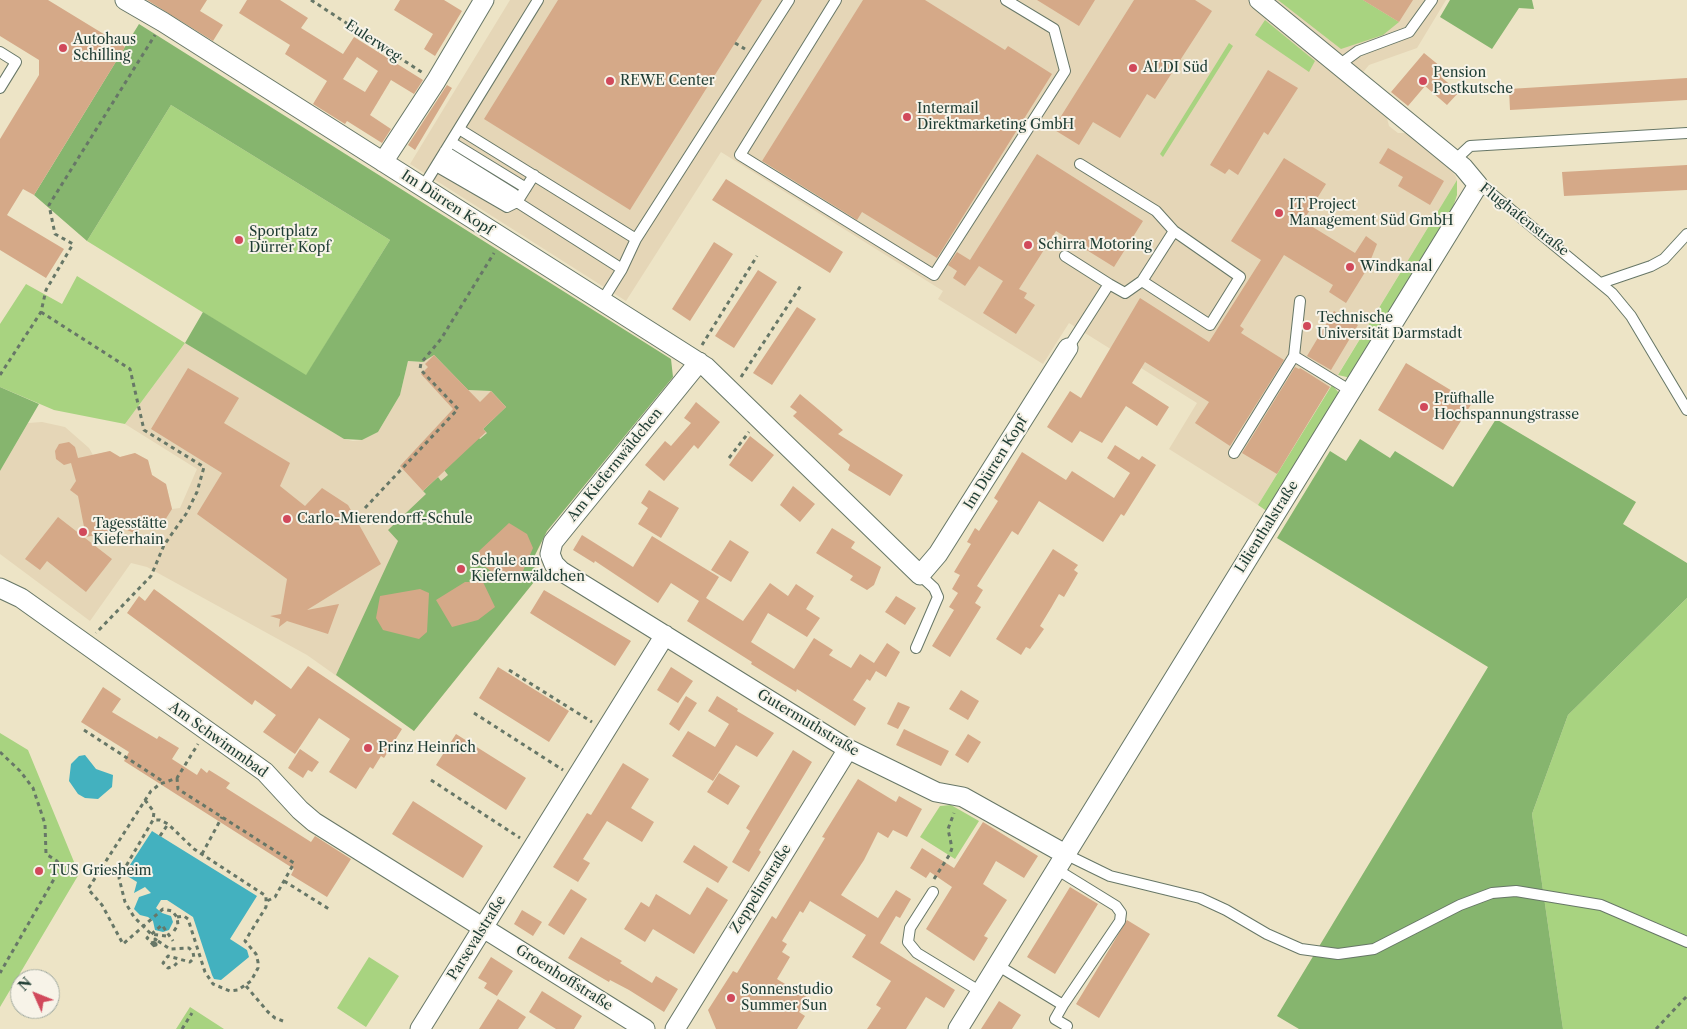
<!DOCTYPE html>
<meta charset="utf-8">
<style>
body{margin:0}
#map{position:relative;width:1687px;height:1029px;overflow:hidden;background:#ede4c6;font-family:"Libre Caslon Text",serif}
canvas{display:block}
.north{position:absolute;left:10px;top:969px;width:50px;height:50px;box-sizing:border-box;background:#f7f3e8;border:1px solid #a1aaa0;border-radius:50%;rotate:314deg;font-size:14px;font-weight:700;line-height:20px;text-align:center;color:#1f3d34}
.north::after{content:'';display:block;margin:auto;width:18px;height:22px;background:#d1495b;clip-path:polygon(50% 0,100% 100%,50% 72%,0 100%)}
</style>
<div id="map">
<canvas width="1687" height="1029"></canvas>
<div class="north">N</div>
</div>
<script>
const ctx = document.querySelector('canvas').getContext('2d');
ctx.lineJoin = 'round';
function paint(path, color) { ctx.fillStyle = color; ctx.fill(path, 'evenodd'); }
const poly = rows => new Path2D(rows.map(r => 'M' + r).join(''));
function strokePath(path, color, width, dash) { ctx.strokeStyle = color; ctx.lineWidth = width; ctx.lineCap = dash ? 'butt' : 'round'; ctx.setLineDash(dash || []); ctx.stroke(path); }
function label(font, color, halo, rows, align = 'center') {
  ctx.font = font + ' "Libre Caslon Text",serif'; ctx.lineWidth = 4; ctx.setLineDash([]); ctx.textBaseline = 'middle'; ctx.strokeStyle = halo; ctx.fillStyle = color; for (const [text, x, y, turn = 0] of rows) {
    ctx.save(); ctx.translate(x, y); ctx.rotate((+turn || 0) * Math.PI / 180); ctx.textAlign = isNaN(turn) ? turn : align; if (halo) ctx.strokeText(text, 0, 0); ctx.fillText(text, 0, 0); ctx.restore();
  }
}
paint(poly([
 [510,0,1446,0,1417,48,1369,65,1350,88,1387,118,1389,126,1398,133,1406,133,1444,163,1455,175,1457,180,1258,505,1169,449,1197,403,1069,323,1043,364,938,299,943,291,721,152,626,301,410,164],
 [185,343,344,439,353,441,362,440,378,432,400,395,408,361,423,362,434,355,468,390,491,391,506,407,593,475,547,531,530,565,542,572,414,731,307,655,147,567,131,563,90,621,0,554,0,471,28,423,42,422,65,427,89,448,93,455,110,451,120,457,135,453,148,460,152,475,166,484,172,509,180,508,197,469,125,424]
]), '#e5d6b7');
paint(poly([
 [1278,0,1363,0,1399,22,1383,35,1341,49],
 [1265,20,1315,61,1309,72,1255,35],
 [1229,43,1233,46,1163,157,1160,154],
 [171,105,390,240,306,376,87,241],
 [1457,180,1457,195,1449,219,1351,378,1338,375],
 [77,276,185,343,125,424,54,410,0,387,0,324,26,284,62,304],
 [1332,385,1340,394,1268,512,1258,505],
 [1687,598,1687,1029,1563,1029,1532,814,1568,715],
 [0,733,28,750,79,874,0,1007],
 [951,805,979,821,955,859,920,837,940,806],
 [369,957,399,976,366,1027,337,1008],
 [190,1007,224,1029,176,1029]
]), '#a8d380');
paint(poly([
 [1450,0,1532,0,1534,9,1519,8,1492,49,1440,17],
 [139,24,671,359,673,377,547,531,530,565,542,572,414,731,336,675,398,541,388,530,426,494,423,491,438,477,441,481,448,475,444,470,476,435,480,439,487,433,483,429,506,407,491,391,468,390,434,355,423,362,408,361,400,395,378,432,362,440,344,439,185,343,203,312,306,375,390,240,171,105,87,241,34,195],
 [0,387,39,404,0,471],
 [1496,419,1636,502,1623,524,1687,563,1687,598,1568,715,1532,814,1563,1029,1299,1029,1277,1016,1488,667,1277,538,1330,451,1346,461,1360,439,1390,458,1395,451,1453,487]
]), '#86b56e');
paint(poly([
 [85,755,96,769,113,775,112,787,98,799,85,798,78,794,69,781,71,764,79,756],
 [152,831,257,896,230,939,247,950,249,957,221,980,214,979,212,975,193,917,167,900,161,900,156,908,162,913,171,916,173,922,169,930,163,932,155,930,153,921,148,917,140,915,134,909,139,897,151,893,145,887,134,893,137,882,124,874]
]), '#43b1bf');
paint(poly([
 [0,0,48,0,125,47,34,195,23,189,7,215,64,249,46,278,0,250,0,139,39,75,39,60,0,36],
 [147,0,207,0,200,11,223,25,213,41],
 [247,0,280,0,308,18,301,28,343,54,354,37,423,80,414,94,391,80,370,115,391,129,382,143,347,121,345,124,313,104,327,81,285,54,290,45,239,13],
 [357,57,378,71,365,92,343,79],
 [400,0,444,0,462,11,435,56,424,49,433,34,394,10],
 [558,0,762,0,630,210,484,119],
 [863,0,925,0,1005,50,1008,46,1052,74,937,258,862,212,857,220,762,161],
 [1037,0,1095,0,1079,26],
 [1134,0,1195,0,1212,11,1155,99,1147,94,1120,138,1093,122,1079,145,1053,129],
 [1363,0,1413,0,1399,22],
 [1424,53,1446,71,1441,77,1459,92,1447,105,1425,86,1408,106,1391,92],
 [1268,70,1298,88,1268,135,1264,132,1238,175,1229,169,1225,174,1210,165],
 [1687,78,1687,100,1510,110,1509,89],
 [447,85,452,88,415,150,408,145],
 [1388,148,1444,181,1430,205,1398,186,1403,177,1379,163],
 [1037,154,1143,221,1114,267,1056,231,1019,289,1027,293,1024,298,1035,305,1016,334,983,313,1003,281,979,266,965,286,953,278,957,271,948,265,957,252,970,260],
 [1284,158,1326,184,1303,221,1355,253,1366,236,1377,244,1367,269,1346,303,1329,292,1333,285,1284,255,1240,326,1244,329,1241,333,1284,360,1230,446,1195,423,1209,402,1145,362,1132,383,1169,407,1157,426,1126,406,1102,443,1080,431,1072,443,1047,427,1070,391,1081,398,1140,298,1209,342,1261,260,1231,241],
 [1687,165,1687,190,1564,196,1562,172],
 [726,179,843,252,830,273,712,200],
 [714,242,733,254,690,321,672,309],
 [758,270,777,282,734,348,715,336],
 [797,307,816,319,772,385,753,373],
 [1334,311,1358,325,1331,370,1307,356],
 [434,355,480,402,491,391,506,407,483,429,486,432,423,491,400,466,453,409,421,374,428,367,425,364],
 [1406,363,1472,403,1443,450,1378,410],
 [1295,367,1299,369,1300,368,1330,387,1277,474,1242,453],
 [188,368,239,398,224,423,290,463,280,486,305,506,322,488,348,505,381,564,307,610,339,604,328,634,287,621,279,627,280,619,270,616,281,614,287,579,197,514,222,473,151,429],
 [800,394,843,430,838,434,903,475,890,496,848,470,850,465,793,416,797,412,790,407],
 [696,402,720,422,698,449,694,445,664,481,645,465,665,441,671,446,691,423,684,418],
 [750,436,774,455,752,482,729,465],
 [69,442,75,447,78,458,110,451,120,457,135,453,148,460,152,475,166,484,172,509,160,528,145,518,136,534,125,529,86,537,78,496,70,490,76,481,71,463,64,465,56,459,55,451,59,444],
 [1115,445,1139,460,1142,456,1156,465,1124,516,1121,514,1103,542,1039,501,1018,535,1012,531,977,586,983,590,975,603,981,607,950,657,932,646,954,610,949,607,958,593,952,589,960,575,954,572,971,544,967,542,975,528,979,531,998,501,994,498,1022,452,1066,480,1072,471,1114,498,1130,473,1107,458],
 [793,486,815,504,800,522,780,505],
 [649,490,679,508,661,538,638,524,648,508,641,503],
 [58,517,112,559,86,592,47,561,40,570,25,559],
 [509,523,527,534,533,548,519,580,507,583,476,560,479,551],
 [832,528,855,542,851,548,881,567,874,585,867,590,850,580,853,576,816,553],
 [582,535,633,567,652,536,719,577,706,598,743,621,770,583,788,596,796,584,814,596,806,609,820,618,807,637,768,613,751,642,794,669,814,638,833,650,829,655,851,668,860,654,874,663,887,643,900,652,886,677,876,671,870,681,867,679,853,700,866,708,855,726,797,689,796,692,775,679,751,664,752,662,687,621,699,601,671,583,658,603,595,561,594,563,573,550],
 [730,540,749,552,731,582,711,570],
 [1053,549,1078,565,1074,570,1078,573,1064,597,1059,594,1051,608,1040,626,1044,629,1030,649,1026,647,1021,655,996,639],
 [465,582,483,582,495,607,478,620,452,627,436,600],
 [154,589,291,689,308,666,402,729,384,758,381,756,373,769,370,767,356,789,329,772,350,739,319,718,295,754,263,732,276,715,255,700,252,705,127,613,139,596,145,601],
 [420,589,429,593,427,632,419,639,383,630,376,618,380,596],
 [544,590,631,641,615,666,530,613],
 [896,596,916,608,905,625,885,612],
 [498,667,569,711,549,742,479,698],
 [671,667,693,681,678,703,657,690],
 [103,687,121,699,112,712,157,739,159,736,179,748,172,759,197,775,201,768,207,773,209,770,230,783,226,788,311,842,315,836,351,859,327,897,291,875,294,869,124,761,129,752,81,722],
 [961,690,979,701,968,720,949,709],
 [686,696,697,703,679,731,669,724],
 [717,696,738,709,737,711,774,733,757,757,736,745,713,781,672,756,688,731,715,747,729,724,708,711],
 [898,702,910,707,898,729,887,724],
 [904,729,949,751,941,766,896,745],
 [456,734,526,778,506,810,436,765],
 [968,734,981,742,968,763,955,755],
 [300,749,319,762,312,772,308,770,303,778,288,768],
 [793,750,812,762,759,850,761,852,749,872,732,862,750,831,746,828],
 [623,763,649,779,631,808,654,822,642,842,607,821,583,859,590,863,578,882,553,867,587,813,591,815],
 [719,773,740,786,728,805,707,792],
 [858,779,896,802,899,796,922,809,907,837,893,830,888,838,878,832,864,860,841,895,878,918,896,890,911,899,900,918,896,916,880,943,955,990,944,1008,926,997,906,1029,867,1029,881,1008,876,1005,891,981,852,957,866,935,810,901,803,913,800,911,782,941,787,944,782,952,790,957,777,979,808,998,799,1012,805,1016,797,1029,716,1029,708,1010,733,971,737,973,772,916,776,919,825,838,822,837],
 [413,801,483,846,463,878,392,834],
 [983,822,1038,856,1024,878,996,861,983,884,1007,900,984,936,988,938,974,961,926,929,952,887,930,872,926,878,910,868,922,848,954,868],
 [694,845,728,867,718,883,683,862],
 [707,887,728,900,694,954,653,929,645,942,624,929,641,902,649,907,656,894,690,915],
 [1070,887,1098,904,1055,974,1027,957],
 [571,889,587,899,564,935,548,925],
 [522,910,542,922,533,936,514,924],
 [1127,920,1150,934,1099,1018,1076,1004],
 [581,937,622,961,620,963,652,983,656,976,678,989,664,1012,629,990,610,980,609,982,568,958],
 [491,957,513,971,497,996,484,988,487,983,478,978],
 [542,991,582,1016,574,1029,556,1029,529,1012],
 [498,999,526,1017,518,1029,479,1029],
 [999,1001,1021,1015,1012,1029,981,1029]
]), '#d5a988');
const lane = poly([
 [836,0,740,155,934,275,1065,71,1054,29,1006,0],
 [0,52,16,62,0,88],
 [1339,65,1358,51,1409,32,1432,0],
 [459,129,636,239],
 [451,142,526,188],
 [445,151,514,194,517,202],
 [441,159,510,201,517,202],
 [1455,160,1470,146,1687,133],
 [1080,164,1156,211,1174,231],
 [436,166,507,207,517,202],
 [534,175,517,202,622,269],
 [1478,185,1491,193,1612,293,1631,316,1687,410],
 [423,187,538,0],
 [1065,256,1109,284,1068,348],
 [1601,283,1651,266,1664,259,1687,234],
 [1109,284,1125,293,1142,281,1174,231,1240,277,1210,325,1142,281],
 [602,301,622,269,636,239,789,0],
 [1294,356,1351,391],
 [1234,453,1294,356,1300,301],
 [916,648,938,597,934,588,920,575],
 [1065,854,1110,876,1200,898,1226,910,1267,934,1301,949,1338,954,1374,949,1460,905,1492,893,1516,891,1601,905,1687,942],
 [933,892,910,928,908,942,917,953,981,992],
 [997,965,1063,1005,1120,921,1121,913,1116,906,1056,869],
 [1063,1005,1055,1019,1067,1026]
]);
const street = poly([
 [125,0,163,22,706,367,920,575,938,554,1068,348],
 [383,162,436,81,484,0],
 [699,362,553,542,550,554,554,564,561,571,848,749,936,792,963,797,1065,854],
 [0,588,21,598,265,772,300,810,314,822,645,1029],
 [420,1029,665,635],
 [675,1029,848,749],
 [958,1029,1478,185,1463,167,1259,0]
]);
strokePath(lane, '#677767', 12);
strokePath(street, '#677767', 21);
strokePath(poly([
 [311,0,423,73],
 [735,43,745,49],
 [41,312,130,369,144,430,204,467,197,492,186,514,164,545,151,576,96,633],
 [702,345,757,256],
 [0,375,41,312,46,290,73,244,55,234,49,205,155,35],
 [741,377,802,284],
 [729,458,749,432],
 [365,508,458,409,420,369,421,363,441,339,494,253],
 [509,670,592,722],
 [474,713,563,770],
 [84,730,164,782],
 [0,752,20,771,33,788,45,824,46,854,57,861,61,867,0,973],
 [177,778,178,789,294,863,275,897,267,901],
 [431,780,520,838],
 [145,800,154,812,153,820],
 [160,836,168,824],
 [202,854,222,817],
 [60,871,77,868],
 [934,879,950,854,952,848,948,829,954,813],
 [284,881,329,909],
 [174,931,178,925,177,917,172,911,163,909,123,944,102,905,88,889,151,791,160,784,177,778,198,744],
 [166,936,151,934,134,917,125,902,119,878,153,820,160,820,168,824,194,849,266,896,266,907,245,941,256,954,258,962,258,968,251,981,238,990,230,991,213,984,205,972,188,919,184,916,177,917],
 [158,941,170,949,189,948,193,952,194,958,190,962,168,956,163,963,168,968,174,966,177,963],
 [154,942,156,944,155,947,147,938,162,925,173,941],
 [246,986,268,1012,275,1018,283,1021],
 [182,1029,192,1013],
 [1656,1029,1687,996]
]), '#677767', 3, [4, 4]);
strokePath(lane, '#fff', 10);
strokePath(street, '#fff', 19);
strokePath(poly([
 [155,942,151,943,152,946,156,945,155,939,158,941]
]), '#677767', 3, [4, 4]);
for (const [x, y, r, color] of [
 [63,48,5,"#d1495b"],
 [1133,68,5,"#d1495b"],
 [610,81,5,"#d1495b"],
 [1423,81,5,"#d1495b"],
 [907,117,5,"#d1495b"],
 [1279,213,5,"#d1495b"],
 [239,240,5,"#d1495b"],
 [1028,245,5,"#d1495b"],
 [1350,267,5,"#d1495b"],
 [1307,326,5,"#d1495b"],
 [1424,407,5,"#d1495b"],
 [287,519,5,"#d1495b"],
 [83,532,5,"#d1495b"],
 [461,569,5,"#d1495b"],
 [368,748,5,"#d1495b"],
 [39,871,5,"#d1495b"],
 [731,998,5,"#d1495b"]
]) { const dot = new Path2D(); dot.arc(x, y, r, 0, 2 * Math.PI); ctx.fillStyle = color; ctx.fill(dot); strokePath(dot, '#f7f3e8', 2); }
label('14px', '#1f3d34', '#f7f3e8', [
 ["Autohaus",73,40],
 ["Schilling",73,56],
 ["ALDI Süd",1143,68],
 ["Pension",1433,73],
 ["Postkutsche",1433,89],
 ["REWE Center",620,81],
 ["Intermail",917,109],
 ["Direktmarketing GmbH",917,125],
 ["IT Project",1289,205],
 ["Management Süd GmbH",1289,221],
 ["Sportplatz",249,232],
 ["Dürrer Kopf",249,248],
 ["Schirra Motoring",1038,245],
 ["Windkanal",1360,267],
 ["Technische",1317,318],
 ["Universität Darmstadt",1317,334],
 ["Prüfhalle",1434,399],
 ["Hochspannungstrasse",1434,415],
 ["Carlo-Mierendorff-Schule",297,519],
 ["Tagesstätte",93,524],
 ["Kieferhain",93,540],
 ["Schule am",471,561],
 ["Kiefernwäldchen",471,577],
 ["Prinz Heinrich",378,748],
 ["TUS Griesheim",49,871],
 ["Sonnenstudio",741,990],
 ["Summer Sun",741,1006]
], 'left');
label('14px', '#1f3d34', '#f7f3e8', [
 ["Eulerweg",373,41,33],
 ["Im Dürren Kopf",447,203,33],
 ["Flughafenstraße",1524,220,38],
 ["Im Dürren Kopf",996,463,-58],
 ["Am Kiefernwäldchen",615,465,-51],
 ["Lilienthalstraße",1267,527,-58],
 ["Gutermuthstraße",808,723,31],
 ["Am Schwimmbad",218,740,36],
 ["Zeppelinstraße",761,889,-58],
 ["Parsevalstraße",477,938,-58],
 ["Groenhoffstraße",564,978,32]
]);
</script>
